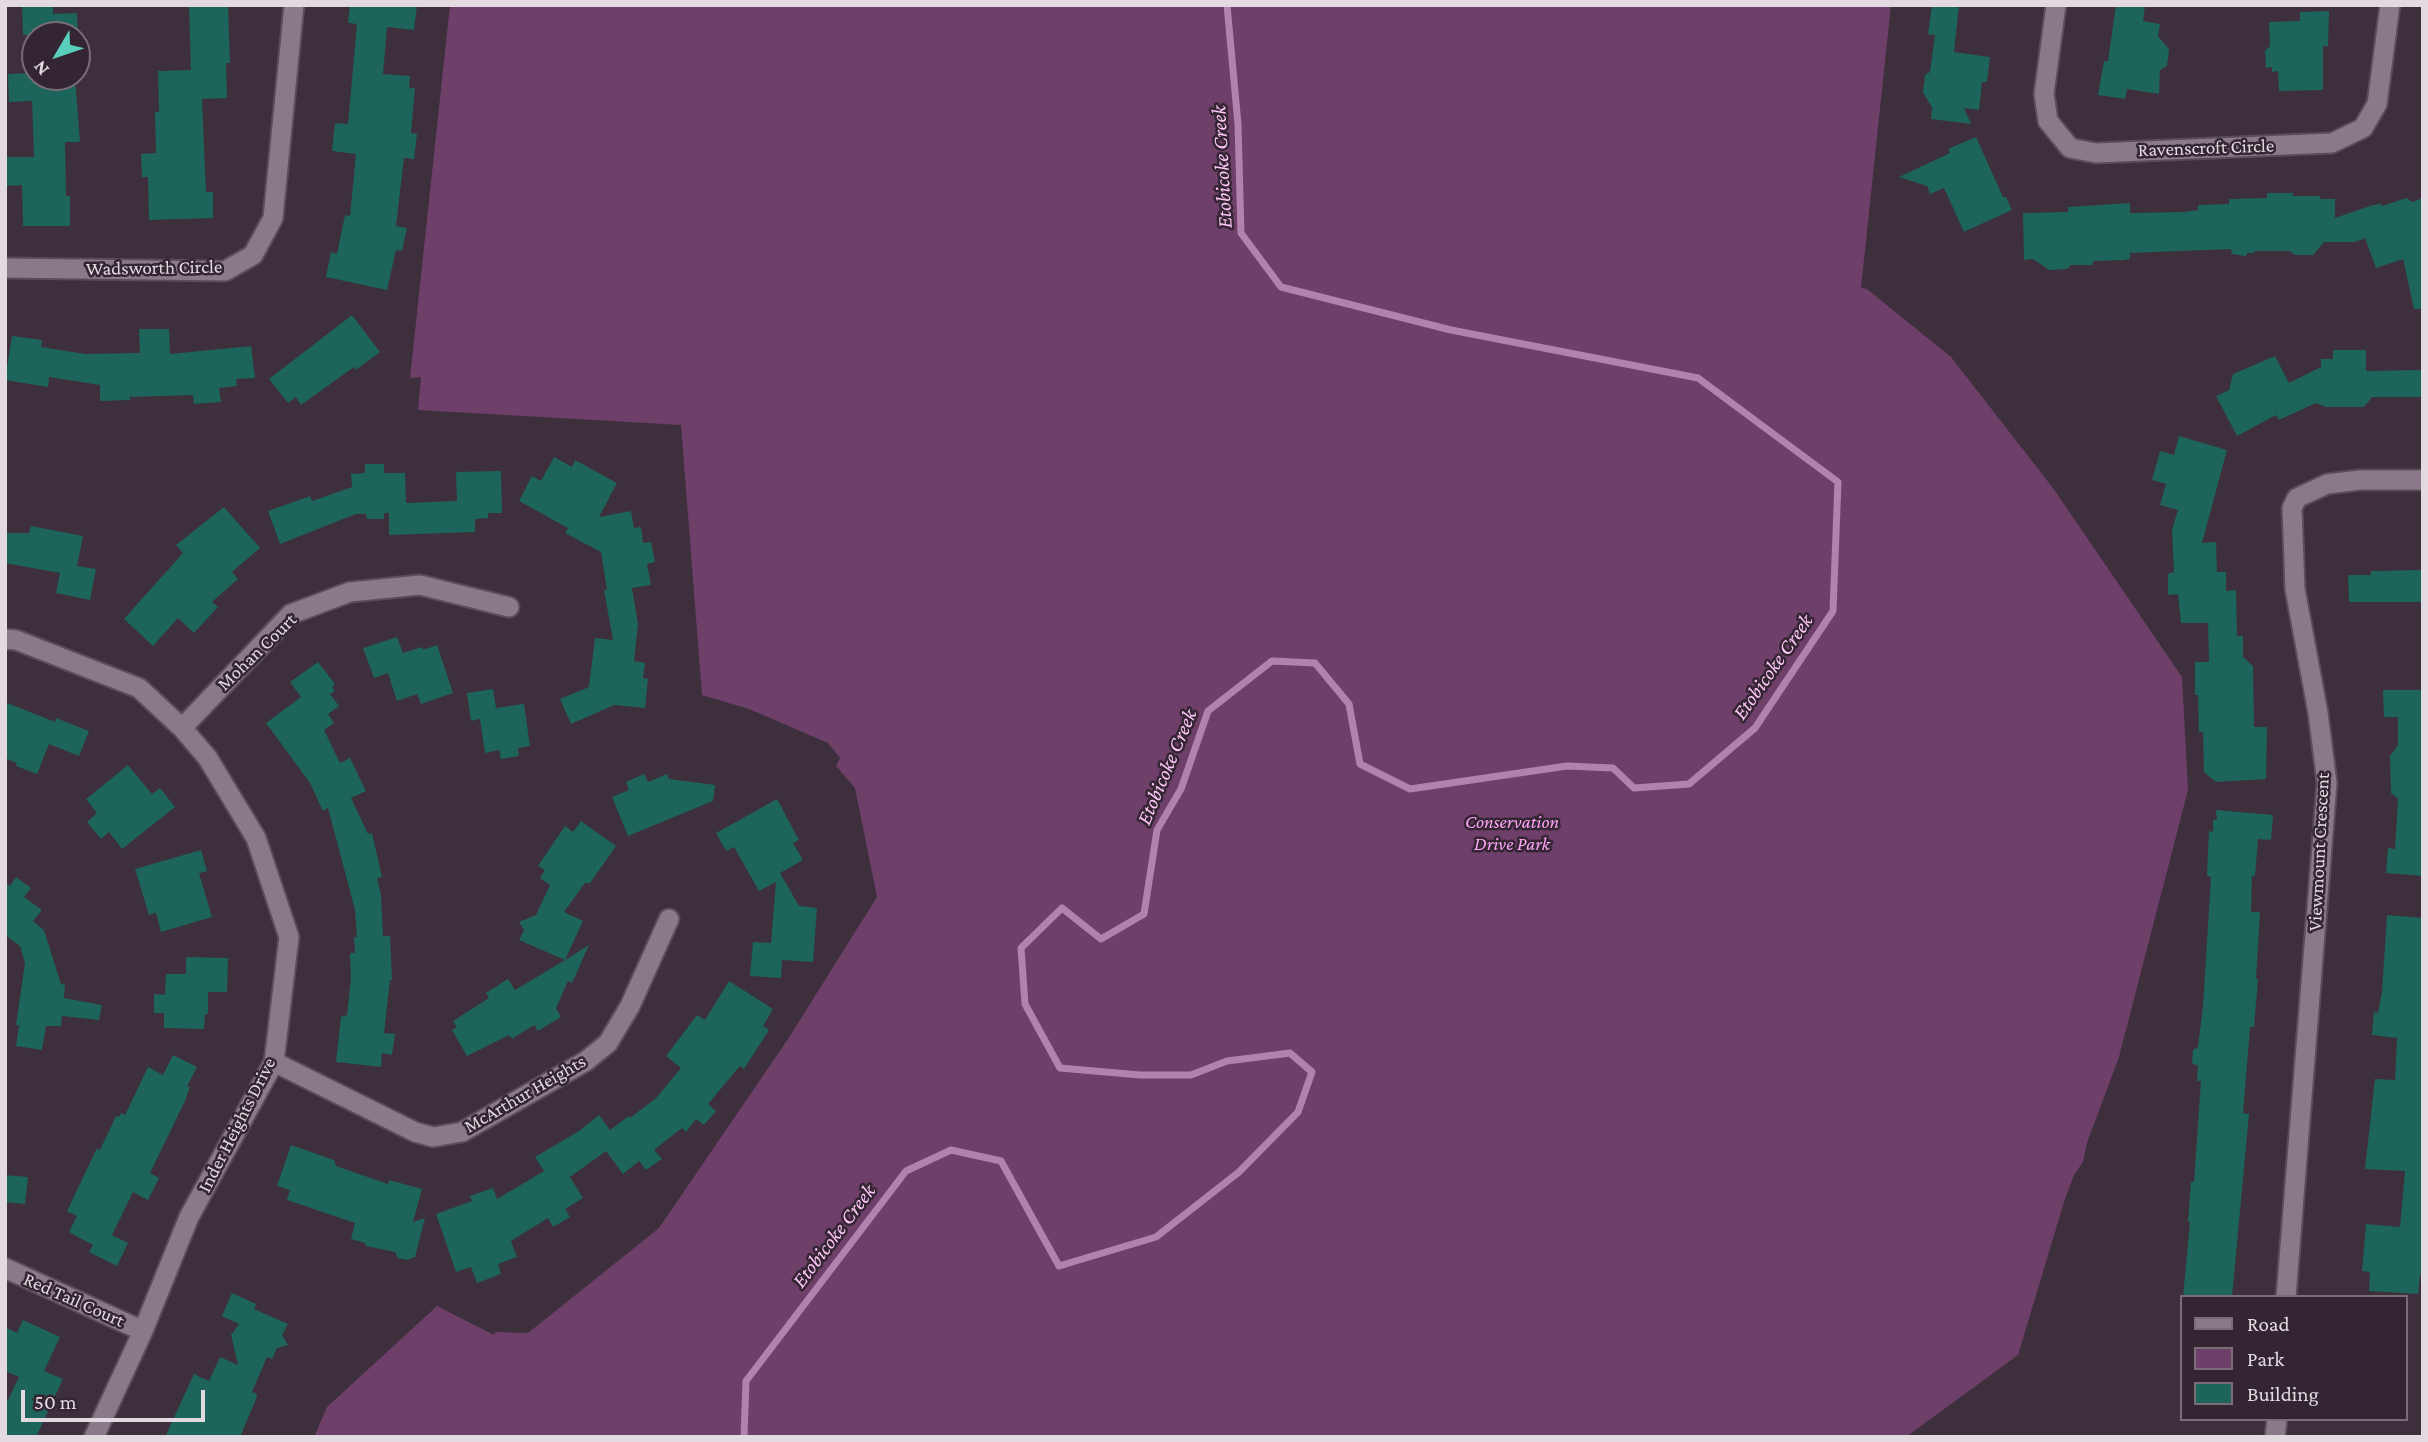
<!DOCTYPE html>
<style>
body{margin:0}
#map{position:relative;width:2428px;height:1442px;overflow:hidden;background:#3d2f3c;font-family:"Crimson Pro",serif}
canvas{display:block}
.frame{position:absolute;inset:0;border:7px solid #e2d9e1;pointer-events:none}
.legend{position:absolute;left:2180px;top:1295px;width:228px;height:126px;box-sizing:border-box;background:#332532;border:2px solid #796d78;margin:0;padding:9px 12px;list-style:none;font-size:21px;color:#e2d9e1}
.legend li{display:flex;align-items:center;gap:14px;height:35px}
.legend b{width:35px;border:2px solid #796d78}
.north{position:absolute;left:21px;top:21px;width:70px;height:70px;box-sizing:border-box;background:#332532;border:2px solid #796d78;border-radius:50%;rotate:231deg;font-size:19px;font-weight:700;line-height:28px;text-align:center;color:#e2d9e1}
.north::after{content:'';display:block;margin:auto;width:24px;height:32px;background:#5acebc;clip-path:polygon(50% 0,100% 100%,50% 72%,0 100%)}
.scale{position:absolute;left:21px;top:1390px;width:184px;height:32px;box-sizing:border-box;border:4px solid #e2d9e1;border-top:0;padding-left:9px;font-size:21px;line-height:24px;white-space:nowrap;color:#e2d9e1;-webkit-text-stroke:5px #332532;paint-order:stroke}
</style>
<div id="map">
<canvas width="2428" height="1442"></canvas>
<div class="frame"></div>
<ul class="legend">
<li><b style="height:9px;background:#8a7988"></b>Road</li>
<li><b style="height:19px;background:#6d3f69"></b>Park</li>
<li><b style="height:19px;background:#1d645a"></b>Building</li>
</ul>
<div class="north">N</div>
<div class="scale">50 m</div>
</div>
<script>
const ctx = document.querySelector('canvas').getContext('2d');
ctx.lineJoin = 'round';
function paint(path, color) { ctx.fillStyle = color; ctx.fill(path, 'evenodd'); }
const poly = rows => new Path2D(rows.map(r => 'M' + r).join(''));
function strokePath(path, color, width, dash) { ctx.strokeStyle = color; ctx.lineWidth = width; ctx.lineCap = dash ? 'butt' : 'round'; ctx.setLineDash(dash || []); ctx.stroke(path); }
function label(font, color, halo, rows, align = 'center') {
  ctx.font = font + ' "Crimson Pro",serif'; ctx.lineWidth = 5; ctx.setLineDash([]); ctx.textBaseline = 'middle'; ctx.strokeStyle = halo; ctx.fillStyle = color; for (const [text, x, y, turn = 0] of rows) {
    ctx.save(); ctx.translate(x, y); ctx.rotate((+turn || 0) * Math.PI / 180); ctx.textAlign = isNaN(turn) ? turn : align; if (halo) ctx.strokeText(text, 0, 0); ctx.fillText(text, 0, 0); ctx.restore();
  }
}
paint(poly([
 [450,5,1891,5,1861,288,1867,289,1951,357,2053,488,2182,677,2188,790,2119,1057,2087,1143,2083,1162,2074,1175,2064,1202,2018,1355,1906,1437,314,1437,327,1407,437,1306,494,1335,496,1332,528,1333,659,1228,788,1039,877,897,855,788,836,766,840,758,828,743,749,709,702,695,681,425,418,410,421,377,410,378]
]), '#6d3f69');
strokePath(poly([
 [744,1437,746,1381,906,1171,951,1150,1001,1161,1059,1266,1156,1237,1239,1172,1298,1112,1312,1072,1290,1053,1227,1061,1191,1075,1140,1075,1060,1068,1025,1004,1021,948,1062,908,1101,939,1144,914,1157,830,1181,789,1208,711,1272,661,1315,663,1349,704,1360,764,1410,789,1567,766,1613,768,1634,788,1689,784,1755,728,1833,611,1838,482,1698,378,1451,330,1281,287,1241,233,1238,124,1227,5]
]), '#b282af', 7);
paint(poly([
 [22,5,53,5,53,14,77,13,78,35,23,35],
 [189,5,228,5,230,63,226,63,227,98,202,99,206,192,213,192,213,218,149,220,148,177,142,177,141,154,156,153,155,112,159,112,158,71,191,70],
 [350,5,417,5,414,30,387,27,383,74,410,76,409,88,415,88,411,133,417,134,414,159,404,158,396,226,407,228,402,251,396,250,387,290,326,277,331,252,337,254,345,215,350,216,356,154,332,151,335,123,348,124,357,24,348,23],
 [1932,5,1959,5,1954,52,1990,57,1987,82,1982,82,1979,110,1964,108,1971,124,1931,119,1932,107,1923,93,1925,75,1930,72,1935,35,1928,34],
 [2116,5,2145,5,2143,21,2160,24,2158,36,2169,49,2167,66,2160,70,2159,94,2127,89,2125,99,2098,95,2104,61,2108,61],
 [2329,11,2328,46,2323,46,2323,90,2279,91,2278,71,2272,72,2272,67,2266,68,2265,51,2270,46,2269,22,2300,21,2300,12],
 [35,73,35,77,75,77,80,142,65,142,66,196,70,196,70,226,23,226,22,185,5,186,5,157,34,157,32,101,9,102,8,74],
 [1976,137,2003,197,2006,197,2012,210,1964,232,1944,188,1930,194,1927,186,1899,177,1950,153,1948,149],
 [2267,193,2293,193,2293,196,2320,196,2320,199,2335,199,2335,218,2373,205,2381,204,2382,206,2407,198,2412,202,2423,198,2423,309,2414,309,2403,259,2376,268,2365,238,2355,242,2324,242,2313,255,2295,255,2290,251,2254,251,2255,253,2247,253,2246,256,2232,254,2231,249,2130,253,2130,259,2124,260,2093,261,2093,265,2071,265,2067,269,2049,270,2033,259,2024,260,2023,213,2068,212,2068,207,2130,203,2130,213,2184,212,2198,210,2198,205,2229,204,2229,199,2267,198],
 [352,315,380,352,356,370,354,367,301,405,296,397,288,403,269,379],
 [139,329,169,329,170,354,251,346,255,378,236,379,237,386,219,388,221,402,194,404,193,395,130,397,130,400,100,401,100,385,49,377,48,387,5,380,12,336,42,340,41,347,85,354,140,353],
 [2333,350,2366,350,2366,371,2423,370,2423,397,2372,397,2364,407,2326,407,2316,403,2279,420,2276,415,2237,436,2216,396,2229,390,2233,374,2275,356,2289,383,2321,367,2321,359,2333,359],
 [2179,436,2227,450,2202,543,2216,542,2217,572,2226,572,2226,591,2236,590,2237,636,2243,636,2243,657,2253,666,2254,727,2267,727,2266,779,2216,782,2204,772,2203,732,2199,732,2198,695,2195,695,2195,662,2209,662,2208,623,2181,623,2178,594,2168,595,2168,574,2174,572,2172,530,2178,510,2160,505,2166,484,2152,480,2160,451,2174,455],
 [554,457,572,467,575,460,617,483,599,517,631,511,634,528,641,527,643,543,651,542,655,562,647,564,651,585,632,588,638,624,634,661,645,663,643,678,648,679,645,708,614,705,571,724,560,699,589,687,595,638,613,640,604,590,607,590,601,552,565,533,568,528,519,501,532,476,541,481],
 [365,464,384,464,384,473,405,473,406,503,457,501,456,472,501,471,502,513,488,513,488,518,475,519,475,532,389,535,389,513,384,513,384,519,367,519,366,514,356,514,280,544,268,511,310,496,312,501,352,487,351,474,365,473],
 [224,507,260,548,232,572,238,579,212,602,218,607,194,633,178,618,153,646,124,619,183,553,176,545],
 [31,526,83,536,77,566,96,569,90,600,56,593,60,573,5,563,5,533,29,533],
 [2423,570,2423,602,2349,602,2348,575,2371,575,2371,571],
 [397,637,403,653,422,647,423,650,437,645,453,693,421,704,417,694,397,701,388,673,374,678,363,648],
 [318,662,335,684,332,687,335,691,330,694,339,706,328,714,334,723,324,730,340,763,350,758,366,791,351,798,368,834,372,833,382,877,377,878,381,895,383,936,390,936,392,980,390,980,384,1033,395,1034,392,1055,382,1053,381,1067,336,1062,341,1017,347,1015,351,978,350,953,355,953,354,937,357,937,355,910,328,808,323,811,310,783,266,723,301,697,290,682],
 [493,689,496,708,524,704,530,746,518,748,519,756,501,759,499,750,485,753,480,719,471,721,467,693],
 [2383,690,2423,690,2423,876,2386,873,2388,848,2395,849,2398,799,2391,793,2390,756,2398,745,2398,717,2384,717],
 [5,702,55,722,56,718,89,731,79,756,49,744,37,774,16,766,17,763,5,758],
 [128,765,152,794,160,788,175,807,122,849,109,832,101,839,87,822,97,813,86,799],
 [644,774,648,782,667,774,669,779,715,785,713,801,628,836,612,797,629,790,626,782],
 [777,799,799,840,793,843,803,860,780,873,799,906,817,908,813,962,782,960,781,978,750,976,753,942,771,943,776,882,759,891,734,847,726,851,716,833],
 [2216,810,2273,815,2271,840,2258,839,2255,876,2252,875,2251,912,2260,912,2256,979,2258,979,2254,1027,2250,1027,2243,1113,2249,1114,2232,1297,2183,1297,2190,1222,2188,1222,2191,1182,2194,1182,2201,1081,2197,1081,2198,1066,2192,1063,2193,1050,2198,1047,2203,1006,2211,877,2207,876,2208,851,2209,831,2213,832,2213,820,2217,820],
 [581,821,616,846,590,883,585,883,564,912,583,921,565,960,589,945,572,983,568,981,556,1008,561,1017,538,1031,534,1025,512,1039,509,1035,467,1056,452,1030,457,1027,453,1021,489,998,486,993,508,979,515,990,565,960,519,940,524,930,519,922,536,915,550,885,540,878,545,870,538,866,565,826,573,832],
 [201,850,207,871,199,873,212,917,161,932,156,913,149,915,135,869],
 [16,877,31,888,24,897,42,910,33,921,44,930,61,984,65,985,64,998,102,1005,99,1020,62,1016,61,1026,46,1026,42,1050,16,1046,19,1025,16,1025,25,963,20,946,5,935,5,882,10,886],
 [2387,915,2423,918,2423,1275,2420,1275,2418,1294,2369,1291,2370,1272,2362,1271,2366,1224,2400,1227,2405,1171,2365,1169,2375,1079,2395,1080,2397,1038,2372,1035,2374,1012,2378,1013,2382,992],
 [186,957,228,958,227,992,208,992,208,1014,205,1014,204,1029,164,1028,164,1013,154,1013,154,994,165,995,166,974,186,974],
 [729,981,773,1009,763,1026,769,1030,744,1069,740,1066,708,1104,716,1111,704,1125,696,1119,686,1132,682,1128,654,1150,662,1159,646,1170,639,1161,623,1174,606,1151,570,1177,583,1198,565,1209,570,1217,553,1227,548,1218,511,1241,517,1257,498,1264,501,1274,477,1283,471,1267,456,1272,436,1214,472,1201,470,1196,493,1188,497,1199,544,1171,535,1157,579,1131,599,1115,610,1130,629,1116,630,1118,656,1098,681,1068,666,1056,697,1015,705,1020],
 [173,1055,197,1067,187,1086,190,1087,185,1101,150,1173,159,1178,148,1200,133,1192,112,1235,128,1243,117,1266,89,1252,93,1245,69,1232,77,1216,67,1211,97,1148,100,1150,116,1116,119,1117,121,1113,125,1115,148,1067,163,1075],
 [291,1145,334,1160,336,1166,388,1184,389,1180,422,1189,413,1222,425,1218,415,1257,407,1260,398,1258,395,1252,366,1246,365,1243,351,1239,355,1223,287,1200,290,1190,277,1186],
 [5,1175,28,1177,25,1204,5,1202],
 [232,1293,256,1304,254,1309,288,1324,282,1335,288,1345,277,1348,272,1359,267,1357,252,1392,256,1393,257,1397,240,1437,165,1437,194,1374,209,1381,220,1357,238,1365,231,1335,239,1324,222,1316],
 [23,1320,60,1337,44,1371,63,1379,36,1437,5,1437,5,1406,19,1377,5,1371,5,1327,17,1333]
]), '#1d645a');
const minor = poly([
 [2056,5,2044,94,2048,121,2070,148,2096,153,2332,143,2363,128,2377,104,2390,5],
 [5,268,225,271,253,255,273,218,294,5],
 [5,639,16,640,139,688,182,728,207,757,256,838,289,937,274,1062,189,1217,143,1331,94,1437],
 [182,728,291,614,350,592,420,585,509,607],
 [274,1062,415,1132,433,1137,462,1132,586,1061,608,1043,630,1006,669,919],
 [5,1268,143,1331],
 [2286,1297,2327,783,2318,713,2295,589,2292,508,2297,498,2327,484,2360,480,2423,480],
 [2275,1437,2277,1419]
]);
strokePath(minor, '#594d58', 23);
strokePath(minor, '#8a7988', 19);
label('19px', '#e2d9e1', '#332532', [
 ["Ravenscroft Circle",2206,148,-2],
 ["Wadsworth Circle",154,268,-1],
 ["Mohan Court",257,652,-44],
 ["Viewmount Crescent",2319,852,-87],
 ["McArthur Heights",525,1094,-30],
 ["Inder Heights Drive",237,1125,-63],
 ["Red Tail Court",74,1300,24]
]);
label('italic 19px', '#ffa4f7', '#332532', [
 ["Conservation",1512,822],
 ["Drive Park",1512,844]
]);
label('italic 21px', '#fec7f8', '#332532', [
 ["Etobicoke Creek",1222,167,-93],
 ["Etobicoke Creek",1773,667,-55],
 ["Etobicoke Creek",1167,767,-67],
 ["Etobicoke Creek",834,1236,-53]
]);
</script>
